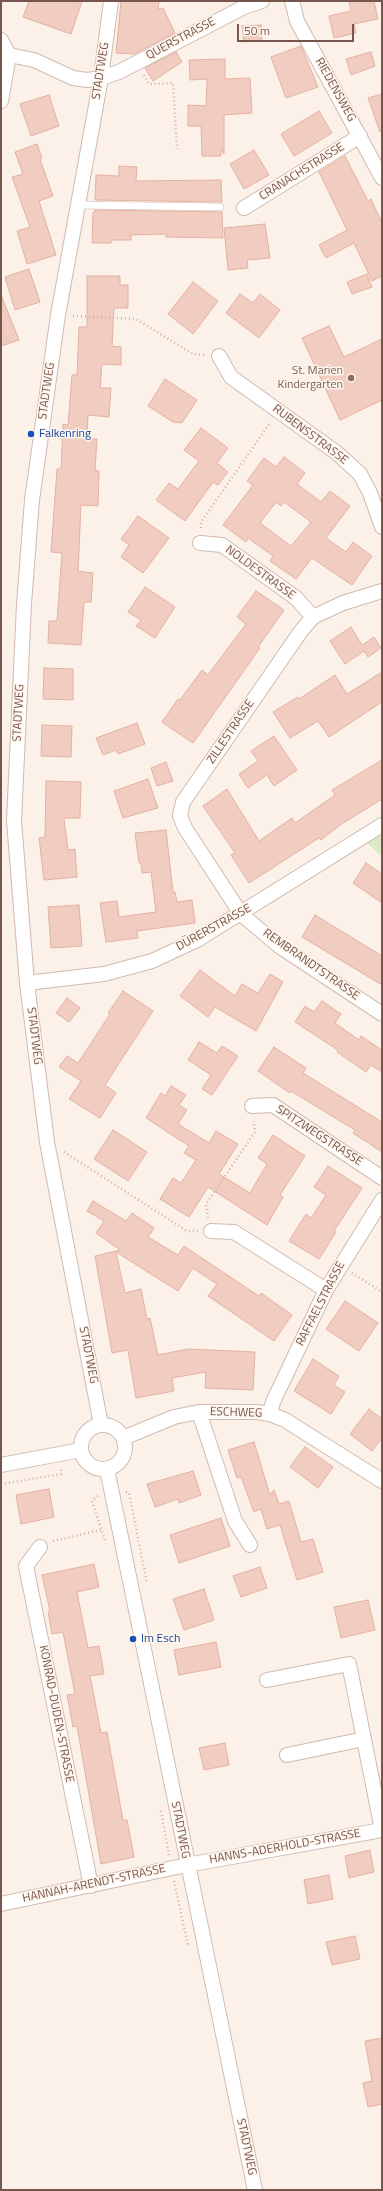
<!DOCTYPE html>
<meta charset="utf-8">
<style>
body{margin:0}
#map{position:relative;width:383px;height:2191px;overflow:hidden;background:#fcf1e8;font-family:"Titillium Web",sans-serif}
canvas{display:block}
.frame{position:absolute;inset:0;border:2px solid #76554c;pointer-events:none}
.scale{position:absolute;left:237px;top:24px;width:117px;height:18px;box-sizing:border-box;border:2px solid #76554c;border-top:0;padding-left:5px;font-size:12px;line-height:14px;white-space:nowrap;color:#76554c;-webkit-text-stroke:3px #fff6ee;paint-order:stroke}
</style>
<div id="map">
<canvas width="383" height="2191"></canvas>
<div class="frame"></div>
<div class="scale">50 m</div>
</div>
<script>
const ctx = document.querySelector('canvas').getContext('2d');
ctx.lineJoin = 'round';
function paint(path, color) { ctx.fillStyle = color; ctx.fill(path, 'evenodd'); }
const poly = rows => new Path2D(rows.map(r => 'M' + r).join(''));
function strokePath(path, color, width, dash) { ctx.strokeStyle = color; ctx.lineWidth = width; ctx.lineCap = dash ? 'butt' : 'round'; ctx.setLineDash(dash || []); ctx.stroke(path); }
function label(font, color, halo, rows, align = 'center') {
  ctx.font = font + ' "Titillium Web",sans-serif'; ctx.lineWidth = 3; ctx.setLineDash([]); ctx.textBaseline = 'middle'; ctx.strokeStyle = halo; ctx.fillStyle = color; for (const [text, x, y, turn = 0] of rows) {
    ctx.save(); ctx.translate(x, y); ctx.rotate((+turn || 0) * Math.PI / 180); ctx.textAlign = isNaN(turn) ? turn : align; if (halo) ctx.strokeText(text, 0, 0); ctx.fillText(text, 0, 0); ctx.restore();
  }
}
paint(poly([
 [382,826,382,857,362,838]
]), '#daeac6');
const building = poly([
 [29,1,82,1,71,34,23,17,29,1],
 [121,1,159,1,158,9,163,8,175,33,134,54,116,53,121,1],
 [349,1,374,1,378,19,354,24,356,33,334,38,329,16,351,11,349,1],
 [261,25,262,40,244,42,242,26,261,25],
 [301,46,318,87,286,98,271,57,301,46],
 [176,52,182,62,153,81,145,68,176,52],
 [371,52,375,66,351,75,346,59,371,52],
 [225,59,225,79,250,78,252,113,224,115,224,154,221,149,221,156,202,156,201,126,188,126,188,105,206,106,207,79,190,80,189,60,225,59],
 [382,94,382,131,380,132,368,98,382,94],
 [49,95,59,126,31,136,20,104,49,95],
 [319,111,332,133,294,156,281,134,319,111],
 [37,144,42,158,40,159,53,196,39,201,56,255,27,264,17,231,30,227,12,177,23,174,15,152,37,144],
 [254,150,269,175,244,189,230,164,254,150],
 [345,156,368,201,371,199,382,223,382,276,372,281,354,243,326,258,319,245,347,230,319,172,345,156],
 [119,166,137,167,136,181,221,180,222,202,95,200,96,175,119,176,119,166],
 [95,210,222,212,223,238,166,237,166,234,131,235,131,240,111,240,111,243,92,243,93,212,95,212,95,210],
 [265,224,270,258,247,260,248,268,228,270,224,228,265,224],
 [29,269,40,302,15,310,5,277,29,269],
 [367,274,372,287,352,294,347,282,367,274],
 [87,276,120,276,120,285,128,285,128,308,114,308,112,346,121,347,121,365,102,364,100,388,111,388,109,417,88,415,87,439,97,439,95,470,99,471,98,506,81,505,78,571,93,573,91,602,84,602,81,645,48,643,49,621,57,621,62,553,51,552,57,469,61,469,63,424,68,425,72,375,77,375,79,327,87,327,87,276],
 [193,282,218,301,193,334,168,314,193,282],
 [240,294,253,303,260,294,280,310,259,338,226,313,240,294],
 [1,295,19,340,1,346,1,295],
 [329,326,344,357,382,339,382,400,340,420,302,338,329,326],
 [165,379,197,400,182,423,173,422,148,406,165,379],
 [201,428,228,448,217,463,228,472,218,485,213,482,185,521,156,500,169,483,178,489,199,461,184,450,201,428],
 [284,457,305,473,297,484,321,502,330,491,350,506,326,538,346,552,353,542,372,556,352,585,312,558,296,579,270,561,273,556,248,538,246,542,223,525,253,485,247,481,264,458,276,467,284,457],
 [276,502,281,506,284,502,311,522,291,546,260,523,276,502],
 [138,516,169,538,143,573,121,557,129,545,121,539,138,516],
 [145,587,175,607,155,638,136,626,141,620,128,612,145,587],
 [256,591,284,610,258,647,260,648,193,743,162,722,178,699,180,700,202,670,208,675,246,624,237,617,256,591],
 [351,627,362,645,374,637,381,648,368,657,364,651,345,664,330,641,351,627],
 [44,668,73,669,73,700,43,699,44,668],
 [382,672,382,702,329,737,318,721,290,738,273,712,298,697,299,699,335,675,347,694,382,672],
 [137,723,145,744,118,754,116,750,103,755,96,738,137,723],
 [42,725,72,726,71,757,41,756,42,725],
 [274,736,297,770,274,786,267,775,248,788,239,774,258,761,251,751,274,736],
 [382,760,382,799,340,825,321,840,319,838,249,883,231,855,235,853,203,806,227,789,259,841,292,818,295,823,335,795,332,790,382,760],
 [166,762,173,781,157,786,151,768,166,762],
 [148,779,158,808,123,818,114,791,148,779],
 [46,781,81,782,80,818,64,818,68,850,75,849,77,877,44,880,39,838,45,837,46,781],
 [166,830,173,892,175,892,177,902,192,900,195,923,137,931,138,938,106,942,100,903,117,901,119,917,156,912,151,872,142,873,141,863,139,863,135,833,166,830],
 [366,863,382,874,382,903,353,883,366,863],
 [79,905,82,946,51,948,48,907,79,905],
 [315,915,382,956,382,985,302,937,315,915],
 [200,970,235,996,242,984,258,993,270,974,283,982,256,1031,215,1007,208,1017,180,996,200,970],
 [123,991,153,1011,105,1085,116,1093,100,1118,69,1099,81,1081,59,1067,67,1056,78,1063,110,1014,108,1013,123,991],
 [67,998,80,1008,69,1022,56,1013,67,998],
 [322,1001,341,1014,335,1023,359,1040,361,1036,382,1050,382,1072,371,1065,366,1072,337,1052,338,1050,295,1022,305,1006,314,1012,322,1001],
 [199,1042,217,1053,222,1046,238,1056,212,1095,202,1089,211,1075,188,1060,199,1042],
 [274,1047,306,1068,303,1073,382,1122,382,1152,353,1133,355,1130,291,1091,290,1093,258,1071,274,1047],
 [171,1086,186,1095,179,1105,187,1110,178,1124,209,1143,216,1131,238,1144,219,1174,250,1193,267,1164,258,1158,273,1135,305,1156,280,1195,283,1197,267,1225,208,1187,189,1217,160,1199,173,1178,181,1183,196,1160,184,1153,189,1146,146,1118,161,1093,165,1096,171,1086],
 [113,1130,147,1152,128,1181,94,1159,113,1130],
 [328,1166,362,1188,334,1231,336,1232,319,1259,289,1241,306,1214,311,1218,326,1195,314,1187,328,1166],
 [93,1201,126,1221,132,1213,154,1228,148,1237,178,1255,184,1246,259,1296,261,1293,292,1315,274,1341,208,1296,217,1284,193,1268,178,1291,116,1252,125,1293,141,1289,147,1319,150,1318,158,1355,188,1349,255,1352,253,1390,205,1388,206,1372,172,1378,174,1391,136,1398,128,1350,112,1353,95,1256,120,1250,96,1233,104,1221,87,1211,93,1201],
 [345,1301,378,1323,359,1351,326,1329,345,1301],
 [313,1359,339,1376,334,1385,345,1392,331,1414,294,1391,313,1359],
 [369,1409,382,1419,382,1438,372,1451,350,1434,369,1409],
 [254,1442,270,1495,274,1490,279,1504,289,1501,301,1542,313,1539,323,1572,297,1580,280,1525,267,1529,261,1509,254,1512,241,1477,237,1478,228,1450,254,1442],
 [305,1447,333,1467,318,1488,290,1467,305,1447],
 [193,1471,201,1495,179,1503,178,1499,155,1507,147,1484,193,1471],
 [49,1489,54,1517,21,1524,16,1495,49,1489],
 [221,1518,230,1546,179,1563,170,1535,221,1518],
 [94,1564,99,1587,77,1592,88,1648,99,1646,104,1674,90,1676,101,1733,107,1732,123,1820,127,1820,134,1857,101,1864,77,1726,73,1727,67,1695,75,1694,63,1632,52,1634,48,1612,50,1611,42,1575,94,1564],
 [260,1567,267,1588,241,1597,233,1576,260,1567],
 [204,1589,214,1620,184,1630,173,1599,204,1589],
 [368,1600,375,1630,341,1638,334,1607,368,1600],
 [216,1642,221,1667,179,1675,174,1650,216,1642],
 [225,1743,229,1765,204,1770,199,1748,225,1743],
 [370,1850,374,1872,349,1878,345,1856,370,1850],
 [329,1875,333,1899,308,1904,304,1880,329,1875],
 [355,1936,360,1959,332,1965,326,1942,355,1936],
 [382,2038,382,2104,368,2107,363,2083,372,2081,365,2041,382,2038]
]);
paint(building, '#f1ccc0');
strokePath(building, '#e4b0a0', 1);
const lane = poly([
 [77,205,220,207]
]);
const street = poly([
 [292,1,297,21,382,178],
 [1,40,9,55,1,101],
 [9,55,34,60,73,78,87,80,101,78,119,72,244,7,262,1],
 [244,208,360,136],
 [219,356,231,377,337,453,360,474,370,493,382,527],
 [200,543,222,545,296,598,313,617],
 [382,591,343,603,313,617,301,631,183,802,180,816,185,828,241,914,279,946,382,1014],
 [27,983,104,974,152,961,197,940,382,825],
 [252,1106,273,1105,382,1178],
 [211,1231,234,1232,326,1290],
 [199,1412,235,1521,250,1545],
 [270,1414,273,1402,326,1290,382,1200],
 '81 1447a22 22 0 1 1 44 0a22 22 0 1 1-44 0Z',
 [101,1425,47,1142,27,983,14,821,24,604,32,500,58,315,101,78,111,1],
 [123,1438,174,1417,199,1412,257,1412,270,1414,285,1420,382,1481],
 [1,1465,81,1450],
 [107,1469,255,2190],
 [40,1547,26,1566,91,1886],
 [287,1755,364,1739],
 [1,1904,187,1865,382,1830,349,1664,267,1680]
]);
strokePath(lane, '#d0bab0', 8);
strokePath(street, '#d0bab0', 16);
strokePath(poly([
 [144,75,149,84,173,83,177,149],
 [73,316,136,319,193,354,205,355],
 [201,528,201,522,270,423],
 [64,1152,187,1231,198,1231],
 [208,1218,206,1204,255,1132,254,1121],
 [352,1273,382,1292],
 [1,1484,61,1474,61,1467],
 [126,1492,129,1493,147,1583],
 [98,1496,92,1501,106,1543],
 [53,1541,101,1530],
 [161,1811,169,1855],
 [174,1881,188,1945]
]), '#d7afa2', 2.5, [1, 3]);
strokePath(lane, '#fff', 7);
strokePath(street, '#fff', 14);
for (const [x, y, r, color] of [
 [351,378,4,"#8d6e63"],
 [31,434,4,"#1a4fb4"],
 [133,1639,4,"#1a4fb4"]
]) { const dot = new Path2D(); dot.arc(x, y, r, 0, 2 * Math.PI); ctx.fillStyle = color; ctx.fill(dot); strokePath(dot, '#fff6ee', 1.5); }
label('12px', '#76554c', '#fff6ee', [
 ["QUERSTRASSE",181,39,-28],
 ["STADTWEG",101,71,-81],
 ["RIEDENSWEG",335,90,61],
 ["CRANACHSTRASSE",302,172,-32],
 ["STADTWEG",47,391,-82],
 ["RUBENSSTRASSE",310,435,37],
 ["NOLDESTRASSE",260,573,36],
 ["STADTWEG",19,713,-87],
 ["ZILLESTRASSE",231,732,-56],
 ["DÜRERSTRASSE",214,928,-29],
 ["REMBRANDTSTRASSE",311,965,35],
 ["STADTWEG",34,1036,83],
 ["SPITZWEGSTRASSE",319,1136,33],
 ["RAFFAELSTRASSE",321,1304,-63],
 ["STADTWEG",88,1355,79],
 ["ESCHWEG",236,1413,2],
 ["KONRAD-DUDEN-STRASSE",56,1714,79],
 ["STADTWEG",180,1830,79],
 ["HANNS-ADERHOLD-STRASSE",285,1847,-10],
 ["HANNAH-ARENDT-STRASSE",94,1884,-12],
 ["STADTWEG",246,2147,78]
]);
label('12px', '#785e54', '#fff6ee', [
 ["St. Marien",343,371],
 ["Kindergarten",343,385]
], 'right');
label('12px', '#164399', '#fff6ee', [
 ["Falkenring",39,434],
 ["Im Esch",141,1639]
], 'left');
</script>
